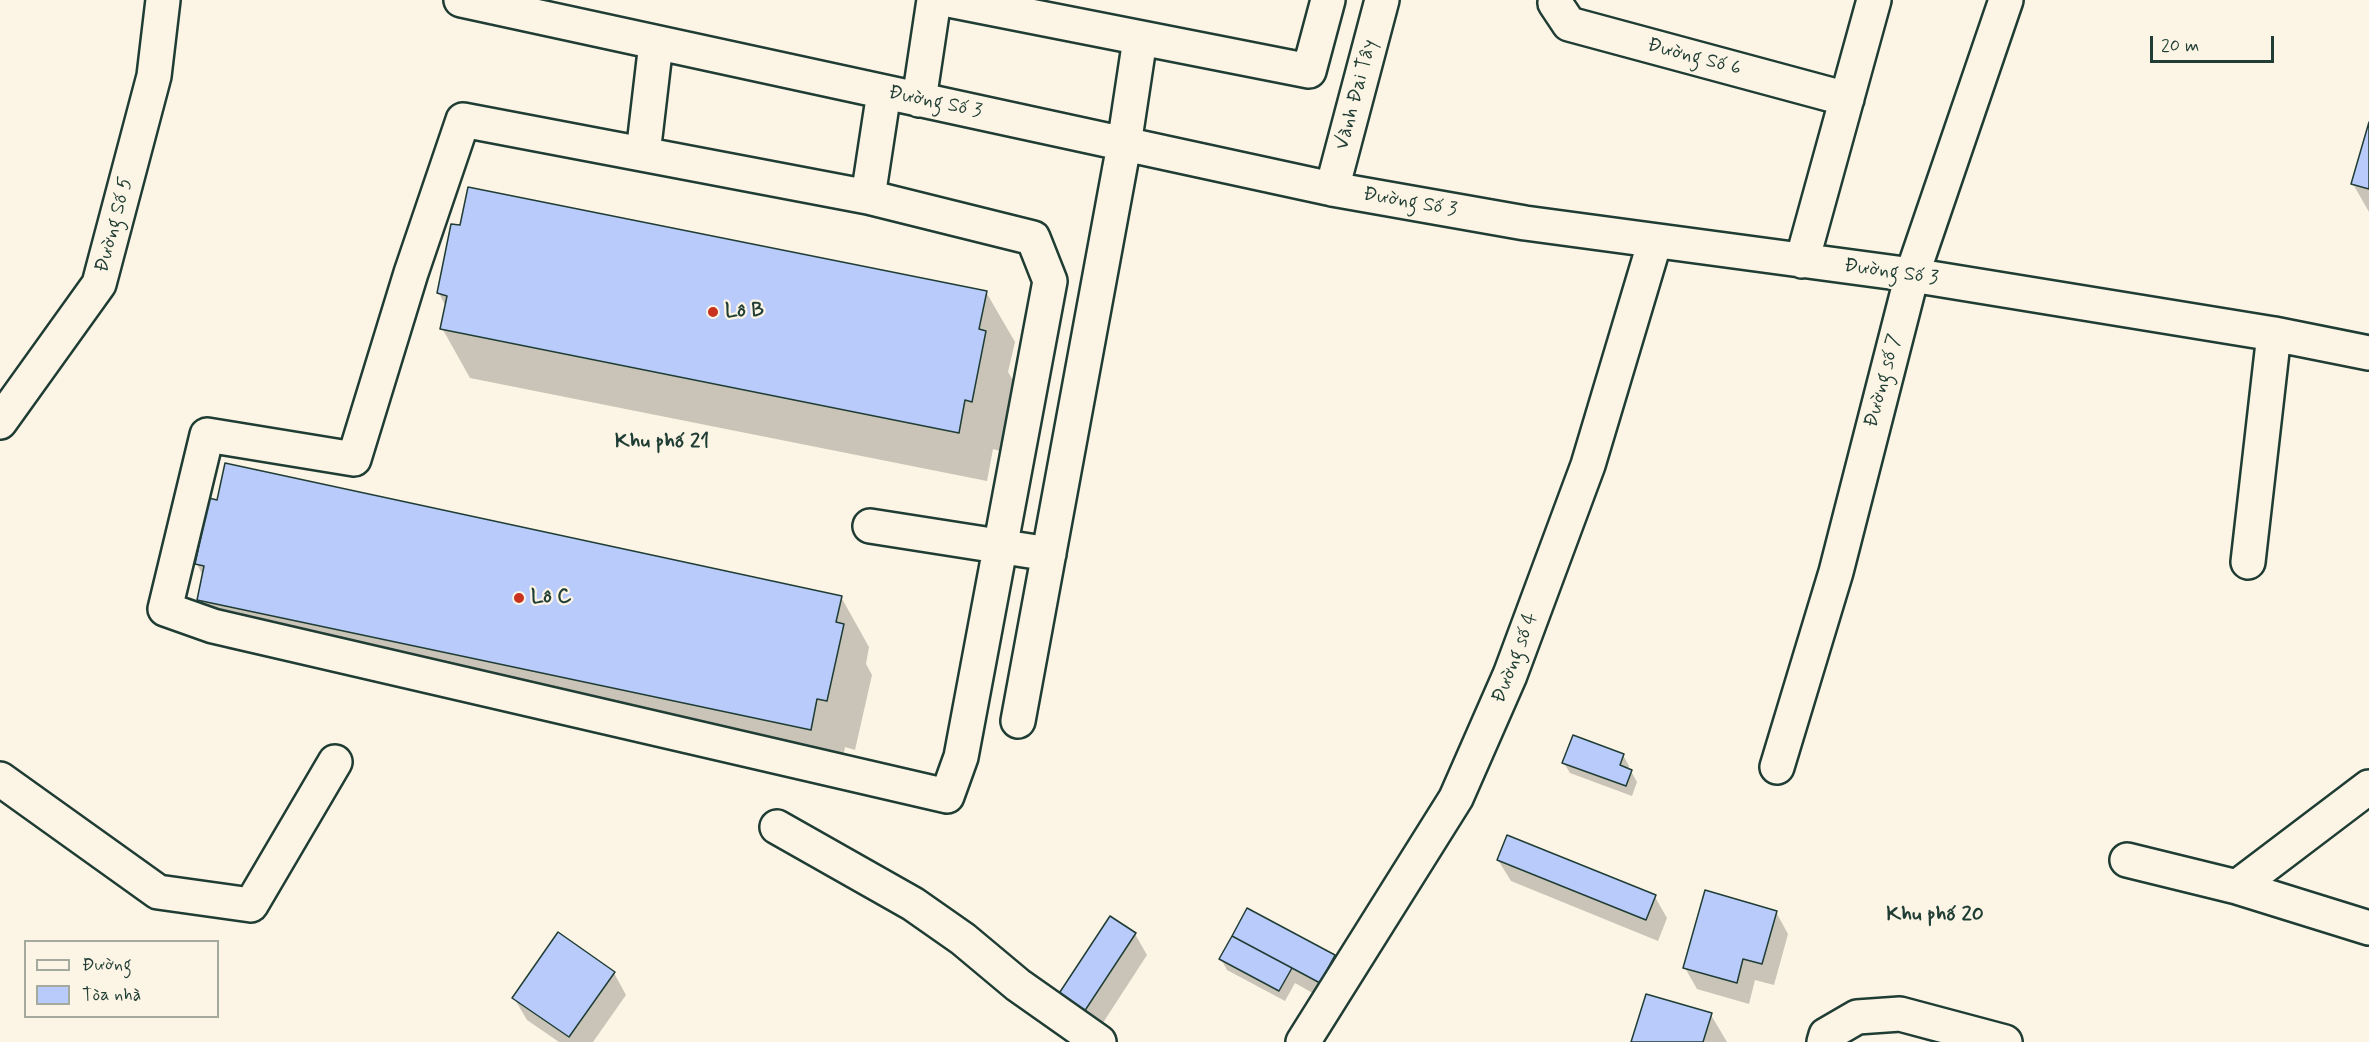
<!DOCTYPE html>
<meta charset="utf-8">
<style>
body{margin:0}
#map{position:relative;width:2369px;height:1042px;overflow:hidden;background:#fcf5e5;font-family:Mynerve,sans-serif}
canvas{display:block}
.legend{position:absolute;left:24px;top:940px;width:195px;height:78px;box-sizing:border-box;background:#fcf5e5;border:2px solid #a4ab9e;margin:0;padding:8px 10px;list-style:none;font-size:18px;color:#1f3d34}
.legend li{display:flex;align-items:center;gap:12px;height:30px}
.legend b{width:30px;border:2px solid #a4ab9e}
.scale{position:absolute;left:2150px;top:36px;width:124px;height:27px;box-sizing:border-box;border:3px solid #1f3d34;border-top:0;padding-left:8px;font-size:18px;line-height:21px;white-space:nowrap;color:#1f3d34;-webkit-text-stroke:4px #fcf5e5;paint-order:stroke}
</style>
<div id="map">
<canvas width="2369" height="1042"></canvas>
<ul class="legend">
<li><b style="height:8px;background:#fcf5e5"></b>Đường</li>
<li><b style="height:16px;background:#b9cbfb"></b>Tòa nhà</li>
</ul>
<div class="scale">20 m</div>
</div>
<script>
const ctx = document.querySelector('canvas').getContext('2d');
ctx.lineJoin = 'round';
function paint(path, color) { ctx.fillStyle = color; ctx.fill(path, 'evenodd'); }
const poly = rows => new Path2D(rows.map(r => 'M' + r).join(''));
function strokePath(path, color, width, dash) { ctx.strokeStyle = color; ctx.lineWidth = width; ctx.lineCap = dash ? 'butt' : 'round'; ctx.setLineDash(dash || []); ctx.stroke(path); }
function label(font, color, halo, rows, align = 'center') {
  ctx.font = font + ' Mynerve,sans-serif'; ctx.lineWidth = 4.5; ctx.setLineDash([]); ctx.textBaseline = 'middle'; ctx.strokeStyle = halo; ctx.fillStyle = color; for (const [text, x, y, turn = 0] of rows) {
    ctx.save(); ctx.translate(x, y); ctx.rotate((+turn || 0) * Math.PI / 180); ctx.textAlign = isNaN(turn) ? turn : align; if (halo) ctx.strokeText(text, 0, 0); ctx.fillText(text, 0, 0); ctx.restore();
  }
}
paint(poly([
 [2369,128,2369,212,2353,184],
 [461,227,986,292,1015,342,1008,372,1014,382,1000,451,993,449,987,481,470,378,442,328,446,307,439,293],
 [218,502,841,597,869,647,866,664,872,675,855,750,845,747,839,779,227,649,199,599,203,576,197,564],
 [1623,755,1629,766,1628,770,1631,771,1637,782,1632,796,1570,773,1564,763],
 [1498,860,1655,897,1667,918,1658,941,1511,881],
 [1776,912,1788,934,1774,985,1755,980,1749,1004,1697,989,1685,968],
 [1135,934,1147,955,1097,1032,1072,1017],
 [1334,956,1347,978,1332,1004,1295,983,1285,1001,1227,970,1221,959],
 [614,973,626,995,593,1042,559,1042,527,1020,514,998],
 [1711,1015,1727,1042,1633,1042]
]), '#0003');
const building = poly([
 [2369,122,2369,189,2351,184,2369,122],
 [468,187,987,291,979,329,986,331,972,402,965,400,959,433,440,329,447,296,437,293,451,224,460,225,468,187],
 [225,463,842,596,836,622,844,624,827,701,817,699,811,730,197,600,204,566,195,564,209,498,217,500,225,463],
 [1573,735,1624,754,1620,765,1632,770,1626,786,1562,763,1573,735],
 [1507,835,1656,895,1646,920,1497,860,1507,835],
 [1705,890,1777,911,1762,964,1743,959,1737,983,1683,968,1705,890],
 [1247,908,1335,955,1320,983,1232,936,1247,908],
 [1110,916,1136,933,1084,1012,1058,995,1110,916],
 [558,932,615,972,569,1037,512,998,558,932],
 [1232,936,1292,968,1279,991,1219,959,1232,936],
 [1646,994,1712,1013,1703,1042,1631,1042,1646,994]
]);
paint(building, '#b9cbfb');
strokePath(building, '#1f3d34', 1.5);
const minor = poly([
 [461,0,1332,189,1525,223,1912,275,2274,334,2369,353],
 [949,0,1309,71,1328,0],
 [1556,0,1555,3,1569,24,1847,99],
 [919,100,934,0],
 [463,120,868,197,1033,238,1050,281,961,757,947,796,213,626,165,609,207,435,354,459,411,273,463,120],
 [643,154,656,43],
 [1332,189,1382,0],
 [868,197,884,92],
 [1802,261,1874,0],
 [0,422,99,284,154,76,163,0],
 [870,526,1049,554],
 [2248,562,2274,334],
 [1018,721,1124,145,1140,39],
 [1777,767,1836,572,1912,275,2006,0],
 [0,779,158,892,251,905,335,762],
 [777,827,913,904,963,939,1018,985,1099,1042],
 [2127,860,2237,887,2369,928],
 [2237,887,2369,787],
 [1303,1042,1456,798,1510,675,1588,465,1655,241],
 [1824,1042,1826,1035,1857,1017,1900,1014,2005,1042]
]);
strokePath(minor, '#1f3d34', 38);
strokePath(minor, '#fcf5e5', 33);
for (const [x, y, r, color] of [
 [713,312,6,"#c8321e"],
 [519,598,6,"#c8321e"]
]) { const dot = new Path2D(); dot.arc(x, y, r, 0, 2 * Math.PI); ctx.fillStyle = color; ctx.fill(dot); strokePath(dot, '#fcf5e5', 2); }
label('20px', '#1f3d34', '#fcf5e5', [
 ["Đường Số 6",1694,58,15],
 ["Vành Đai Tây",1357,95,-75],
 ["Đường Số 3",935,103,12],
 ["Đường Số 3",1410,203,10],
 ["Đường Số 5",115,225,-75],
 ["Đường Số 3",1891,273,8],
 ["Đường số 7",1884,381,-75],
 ["Đường số 4",1516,658,-69]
]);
label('bold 20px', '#1f3d34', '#fcf5e5', [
 ["Lô B",725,312],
 ["Lô C",531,598]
], 'left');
label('bold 21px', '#1f3d34', '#fcf5e5', [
 ["Khu phố 21",662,443],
 ["Khu phố 20",1935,916]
]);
</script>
